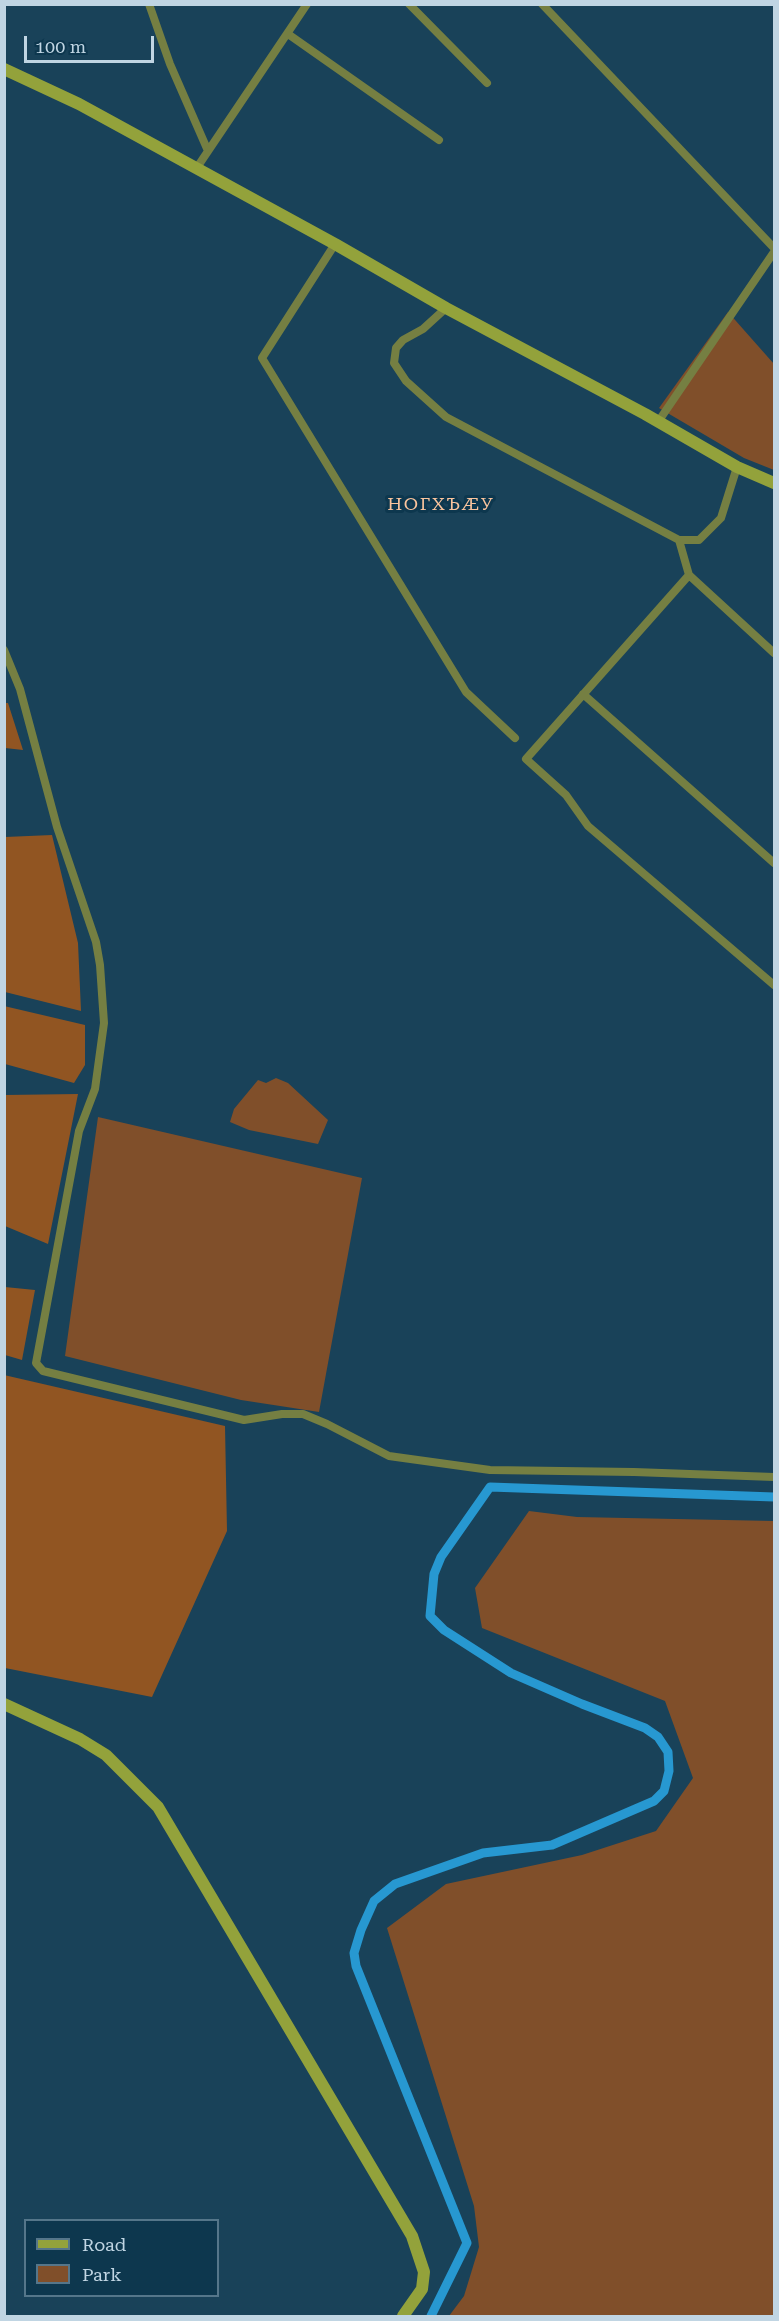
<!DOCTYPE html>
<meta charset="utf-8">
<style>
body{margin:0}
#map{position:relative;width:779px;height:2321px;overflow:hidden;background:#194259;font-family:"Roboto Serif",serif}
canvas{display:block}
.frame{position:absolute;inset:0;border:6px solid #c0d5e3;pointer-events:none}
.legend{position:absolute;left:24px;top:2219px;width:195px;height:78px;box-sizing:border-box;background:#0d374e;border:2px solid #55768a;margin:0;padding:8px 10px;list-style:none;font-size:18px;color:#c0d5e3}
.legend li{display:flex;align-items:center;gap:12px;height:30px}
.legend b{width:30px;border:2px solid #55768a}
.scale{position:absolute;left:24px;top:36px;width:130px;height:27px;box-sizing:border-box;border:3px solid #c0d5e3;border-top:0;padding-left:8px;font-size:18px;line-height:21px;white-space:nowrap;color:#c0d5e3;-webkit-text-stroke:4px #0d374e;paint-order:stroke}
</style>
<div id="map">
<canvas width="779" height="2321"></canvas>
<div class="frame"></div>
<ul class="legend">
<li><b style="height:8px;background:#93a23b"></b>Road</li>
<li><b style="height:16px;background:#804f2a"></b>Park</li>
</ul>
<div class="scale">100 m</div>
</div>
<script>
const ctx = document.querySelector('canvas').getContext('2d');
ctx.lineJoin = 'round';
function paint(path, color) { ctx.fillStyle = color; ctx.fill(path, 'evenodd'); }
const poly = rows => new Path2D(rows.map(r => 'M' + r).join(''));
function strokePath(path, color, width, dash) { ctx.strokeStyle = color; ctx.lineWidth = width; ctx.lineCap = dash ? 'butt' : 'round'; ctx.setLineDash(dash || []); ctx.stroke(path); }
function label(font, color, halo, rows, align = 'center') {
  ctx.font = font + ' "Roboto Serif",serif'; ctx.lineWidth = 6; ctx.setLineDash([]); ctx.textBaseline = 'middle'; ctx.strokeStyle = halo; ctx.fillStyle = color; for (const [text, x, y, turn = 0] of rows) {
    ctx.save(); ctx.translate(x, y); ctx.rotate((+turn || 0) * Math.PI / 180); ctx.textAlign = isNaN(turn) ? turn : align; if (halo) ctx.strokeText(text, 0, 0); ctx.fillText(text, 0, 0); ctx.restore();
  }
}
paint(poly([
 [728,312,774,364,774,470,744,458,659,408],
 [276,1078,288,1083,328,1120,318,1144,249,1130,230,1122,234,1109,258,1080,266,1083],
 [98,1117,362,1178,319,1412,241,1400,65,1356],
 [529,1511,577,1517,774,1521,774,2316,449,2316,464,2296,479,2247,474,2206,387,1928,446,1884,582,1855,656,1831,693,1778,665,1701,482,1628,475,1588]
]), '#804f2a');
paint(poly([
 [5,703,8,703,23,750,5,748],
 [52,835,78,943,81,1011,5,992,5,837],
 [4,1006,85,1025,85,1065,74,1083,5,1064],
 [78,1094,48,1244,5,1226,5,1095],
 [5,1287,35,1290,22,1360,5,1355],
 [4,1375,225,1426,227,1531,152,1697,5,1668]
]), '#915522');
strokePath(poly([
 [431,2316,467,2243,356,1966,354,1953,361,1930,374,1901,395,1884,483,1853,552,1845,654,1801,664,1791,669,1771,668,1752,658,1737,645,1728,582,1704,511,1673,444,1630,430,1616,434,1574,441,1557,490,1487,774,1497]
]), '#2798d1', 9);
strokePath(poly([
 [149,4,170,64,208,151],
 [409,4,487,83],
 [542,4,774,248],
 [288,34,439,140],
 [196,169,307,4],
 [335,244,262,358,466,692,515,738],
 [446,308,423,329,403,340,396,348,394,363,406,381,446,417,679,540,699,540,721,518,737,467],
 [658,422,774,252],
 [679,540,689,575,774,653],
 [689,575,526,759,566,795,588,826,774,985],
 [4,650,20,689,57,827,96,942,100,965,104,1023,95,1089,79,1131,36,1363,43,1371,244,1420,282,1414,303,1414,327,1424,389,1456,396,1457,490,1470,634,1472,774,1477],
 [583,694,774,863]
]), '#757f42', 8);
strokePath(poly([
 [4,69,79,104,335,244,446,308,645,414,737,467,774,483],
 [4,1704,80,1739,106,1755,158,1807,412,2236,424,2272,422,2289,403,2316]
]), '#93a23b', 12);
ctx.letterSpacing = '1.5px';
label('18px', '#fac49d', '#0d374e', [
 ["НОГХЪÆУ",441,505]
]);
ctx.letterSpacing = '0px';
</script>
